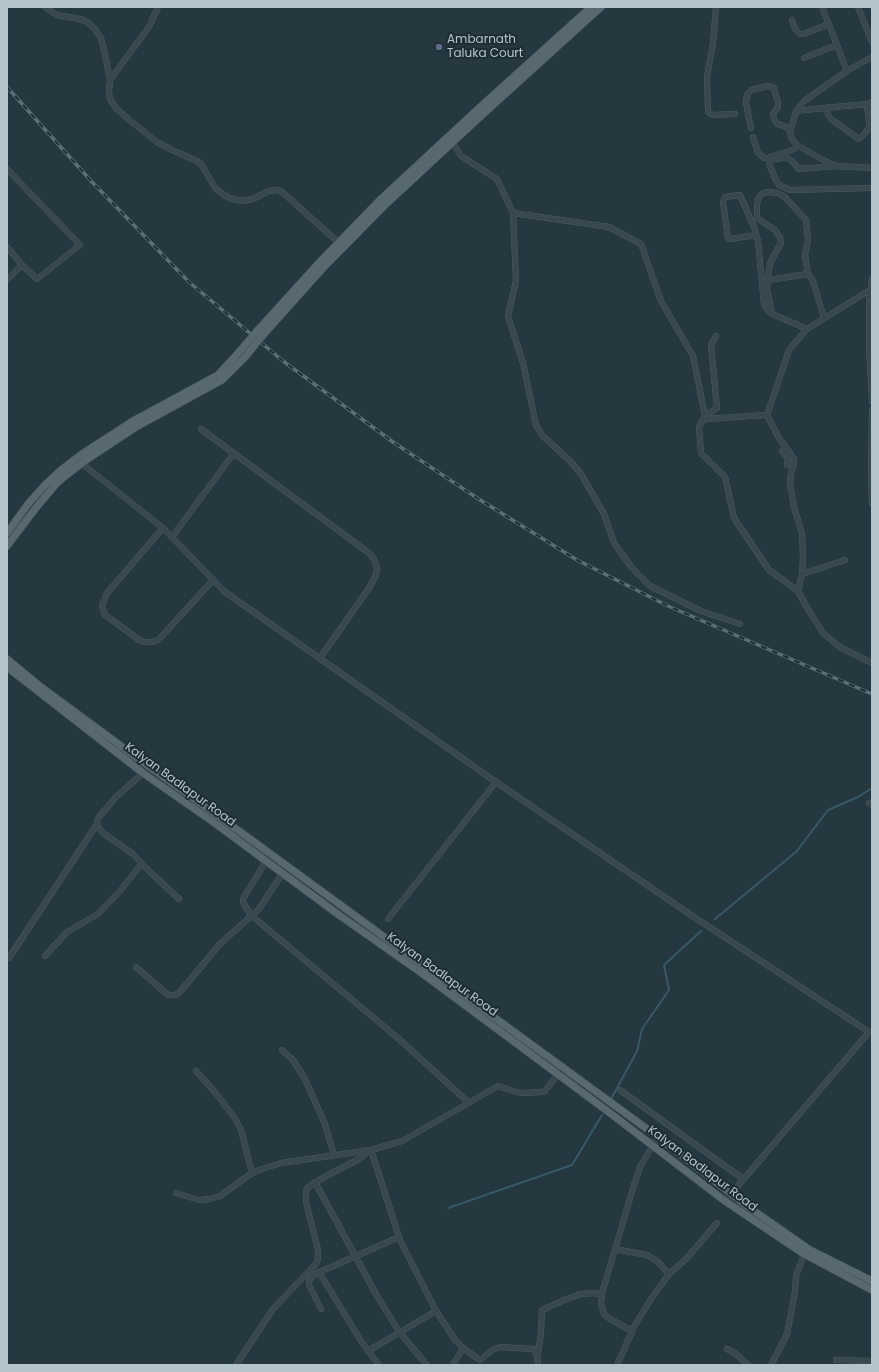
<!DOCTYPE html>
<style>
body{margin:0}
#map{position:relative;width:879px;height:1372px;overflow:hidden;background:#25373f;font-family:Poppins,sans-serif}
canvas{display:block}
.frame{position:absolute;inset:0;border:8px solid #b5c3ca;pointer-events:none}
</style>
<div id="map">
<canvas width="879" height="1372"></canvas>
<div class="frame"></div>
</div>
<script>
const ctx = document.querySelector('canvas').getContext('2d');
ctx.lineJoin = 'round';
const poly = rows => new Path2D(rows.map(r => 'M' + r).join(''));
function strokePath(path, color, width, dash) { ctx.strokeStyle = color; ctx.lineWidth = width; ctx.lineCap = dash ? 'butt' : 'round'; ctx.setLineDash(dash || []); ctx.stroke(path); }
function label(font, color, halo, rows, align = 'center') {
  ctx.font = font + ' Poppins,sans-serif'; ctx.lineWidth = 4; ctx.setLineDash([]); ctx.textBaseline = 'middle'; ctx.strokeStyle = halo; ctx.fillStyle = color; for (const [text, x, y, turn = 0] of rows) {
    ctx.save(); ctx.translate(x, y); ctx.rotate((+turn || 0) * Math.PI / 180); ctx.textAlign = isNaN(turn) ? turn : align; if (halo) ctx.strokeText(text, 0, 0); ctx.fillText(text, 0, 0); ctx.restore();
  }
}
strokePath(poly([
 [715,919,797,851,828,810,858,797,872,788],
 [610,1101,637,1051,642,1029,669,990,664,965,701,931],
 [448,1208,572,1165,602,1115]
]), '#395866', 2);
const minor = poly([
 [45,7,57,15,80,19,87,22,94,28,101,38,105,55,110,80],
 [158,7,149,27,110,80,109,91,110,99,116,108,128,119,157,142,172,150,197,161,201,164,216,189,224,195,232,199,243,201,253,199,269,191,276,190,281,191,338,242],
 [716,7,713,43,707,77,708,112,711,114,714,115,735,114],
 [822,7,847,71],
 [858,7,872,42],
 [792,20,795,29,800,34,804,34,829,24],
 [872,57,847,71,804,101,796,111,790,134,792,139,797,145,823,160,836,166,872,168],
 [804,58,837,45],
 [824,108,868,104],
 [796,111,824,108,831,119,859,139,866,132,870,126,867,107,868,104,872,102],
 [751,128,746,103,747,95,751,90,768,86,772,87,774,88,778,103,778,107,773,114,774,119,776,123,788,128,790,133],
 [753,137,758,153,764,158,767,158,789,151,794,149,797,145],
 [452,142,461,156,497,179,513,213,609,227,641,244,661,301,693,356,705,416],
 [836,166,799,169,791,160,786,157,771,160,769,164,776,180,779,185,790,190,872,188],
 [7,169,80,245,37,279,22,265,7,247],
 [513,213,516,281,508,316,523,363,536,425,542,435,572,463,581,474,604,514,614,543,632,568,650,586,701,611,740,624],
 [756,235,730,239,728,238,723,202,725,197,740,195,754,227,756,235,758,241,764,304,767,309,770,313,807,329],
 [872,279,869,301,869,347,872,401],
 [7,280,22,265],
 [768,280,808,274],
 [772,314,767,289,768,275,771,261,781,243,780,237,775,230,757,218,757,204,759,197,763,193,769,192,777,193,784,196,806,220,808,240,805,255,808,274,813,281,824,318],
 [716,336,711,345,717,408,705,416,699,427,701,453,725,477,734,518,769,570,798,591],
 [872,410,871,474,872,504],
 [767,415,779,438,794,459,794,465,791,472,790,484,794,507,802,534,803,557,802,574],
 [704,419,767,415,789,350,807,329,870,290],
 [201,429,369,553,374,559,377,567,376,575,369,588,320,658],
 [782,451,788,459,787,465],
 [80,462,163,528,225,592,496,782,691,915,869,1032,725,1201],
 [163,528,107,593,102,606,105,615,138,639,145,642,151,642,156,641,161,637,213,580],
 [172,537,234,453],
 [845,560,802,574,798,591,806,606,823,633,840,647,872,663],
 [143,773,116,797,99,817,97,821,98,827,103,833,133,854,148,870,179,899],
 [869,803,872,805],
 [270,854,243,899,243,902,247,909,252,916,399,1039,469,1103],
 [388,919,496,782],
 [45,956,67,932,98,914,120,891,142,863],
 [9,958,97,824],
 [136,967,168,995,175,995,179,993,220,944,259,909,282,874],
 [282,1050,293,1060,304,1077,325,1124,334,1155],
 [196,1071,215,1092,236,1120,241,1130,252,1173],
 [620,1090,743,1179],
 [315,1182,377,1296,400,1333,427,1365],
 [176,1193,199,1200,210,1199,220,1196,252,1173,262,1169,281,1163,371,1150],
 [615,1249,647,1255,657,1261,669,1274],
 [319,1272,361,1341,379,1365],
 [321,1309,309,1285,309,1281,313,1275,399,1237],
 [632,1331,610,1319,604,1314,601,1303,602,1293,634,1185,641,1165,658,1137],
 [727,1349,735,1353,748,1365],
 [368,1351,436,1311],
 [538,1354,541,1333,542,1310,562,1301,580,1294,595,1293,602,1295],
 [836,1360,872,1361],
 [236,1365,273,1309,316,1264,318,1259,318,1250,306,1202,306,1193,307,1188,326,1176,361,1158,368,1151],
 [453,1365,463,1348],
 [538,1365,537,1355,534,1349,500,1347,494,1349,480,1360,463,1348,456,1341,436,1311,400,1240,371,1150,402,1141,498,1086,520,1093,544,1092,563,1068],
 [617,1365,635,1325,651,1299,669,1274,687,1258,717,1223],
 [771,1365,787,1334,795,1292,796,1276,805,1252]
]);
const major = poly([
 [257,331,318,264,380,200,477,110,591,7],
 [263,335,323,268,385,205,482,115,601,7],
 [7,533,28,504,45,485,60,471,82,454,133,421,218,375,240,351],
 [7,546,35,509,56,484,65,476,86,460,136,427,222,380,246,356],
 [7,659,41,687,140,760,246,836,658,1137,747,1206,810,1250,872,1281],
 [7,667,143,773,216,824,339,915,423,974,610,1113,725,1201,804,1254,872,1290]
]);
strokePath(minor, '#57666d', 6);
strokePath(major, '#45545b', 8);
strokePath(minor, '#39484f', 5.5);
strokePath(major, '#57686f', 7);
const rail = poly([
 [7,87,92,182,189,282,283,361,393,442,477,498,577,560,668,606,872,694]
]);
strokePath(rail, '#5b6e76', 3.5);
strokePath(rail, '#1e2d34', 2, [6]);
const majorBridge = poly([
 [240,351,257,331],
 [246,356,263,335]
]);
strokePath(majorBridge, '#45545b', 8, []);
strokePath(majorBridge, '#57686f', 7);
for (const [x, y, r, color] of [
 [439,47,4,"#5c6f8a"]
]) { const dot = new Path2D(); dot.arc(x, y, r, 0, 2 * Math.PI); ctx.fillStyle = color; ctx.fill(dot); strokePath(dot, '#1e2d34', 1.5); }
label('12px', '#b5c3ca', '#1e2d34', [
 ["Ambarnath",447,40],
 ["Taluka Court",447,54]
], 'left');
label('12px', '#b5c3ca', '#1e2d34', [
 ["Kalyan Badlapur Road",180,785,36],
 ["Kalyan Badlapur Road",442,975,36],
 ["Kalyan Badlapur Road",702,1169,37]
]);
</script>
